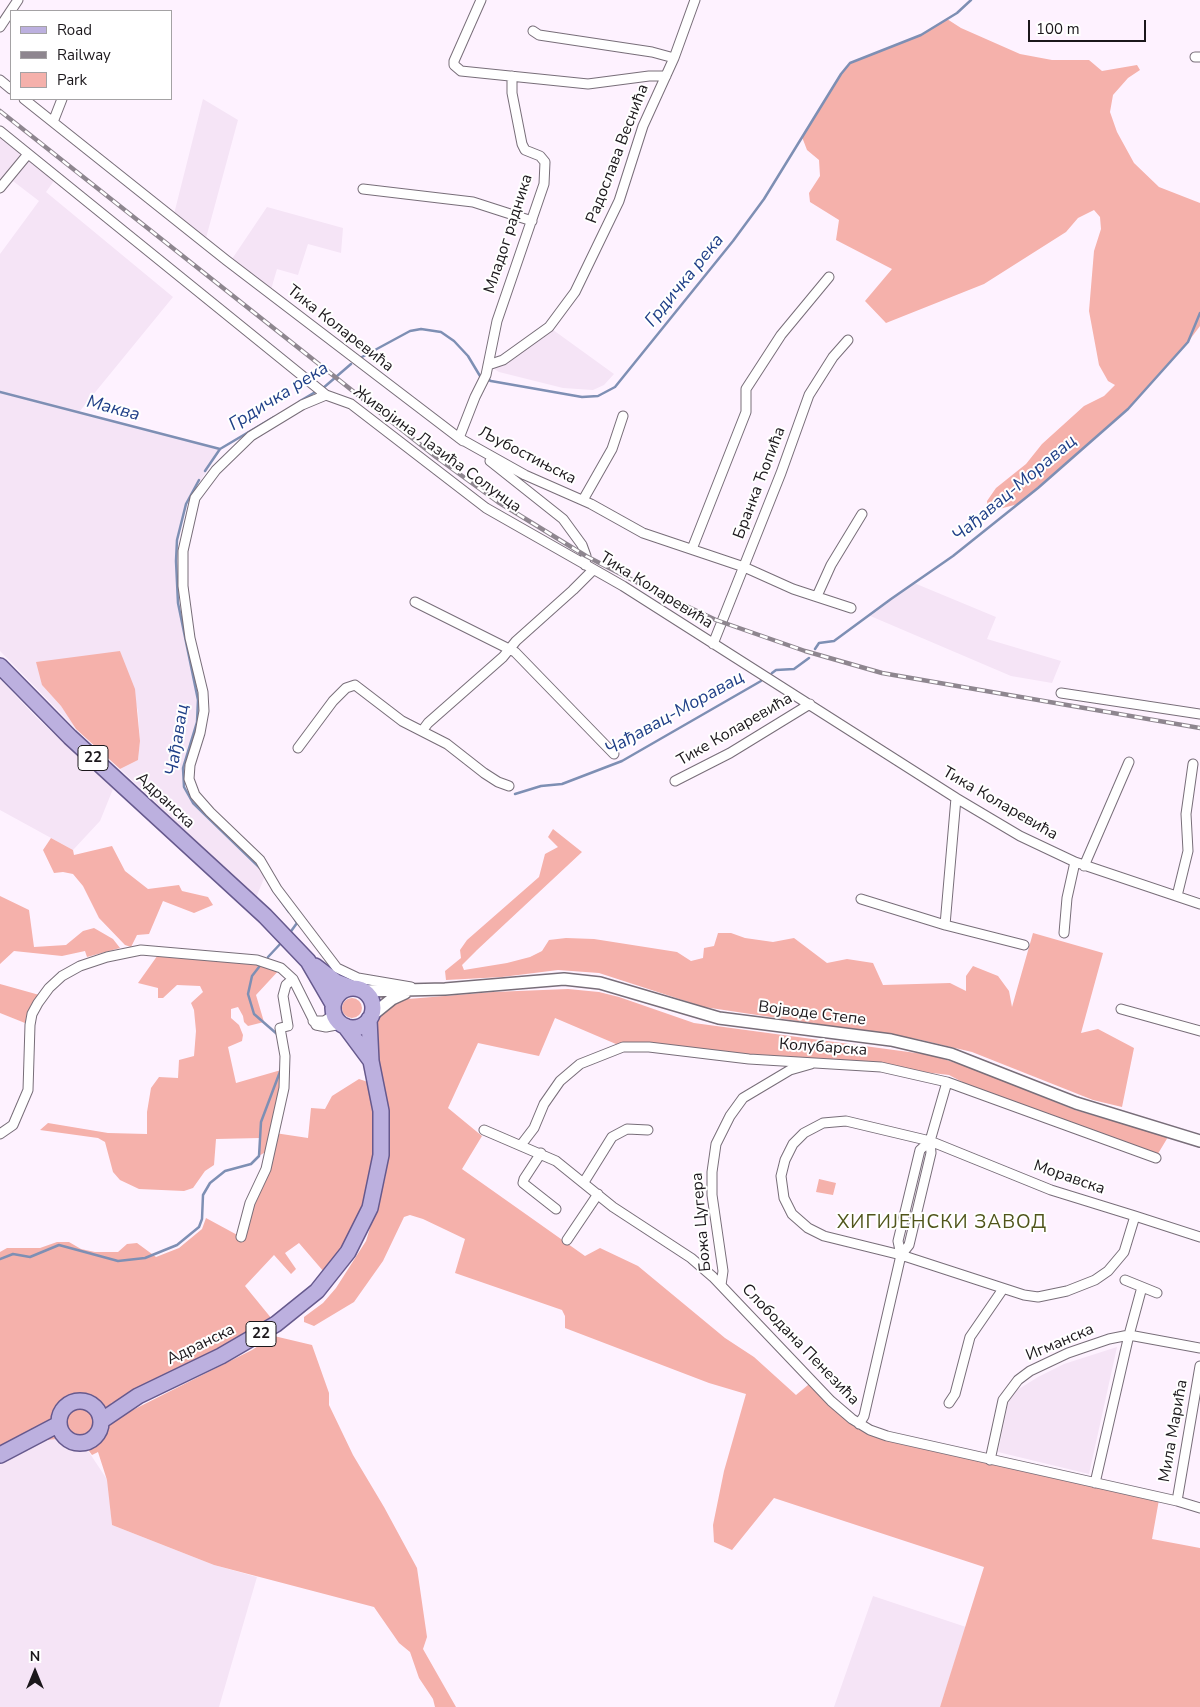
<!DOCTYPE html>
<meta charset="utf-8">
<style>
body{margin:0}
#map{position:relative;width:1200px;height:1707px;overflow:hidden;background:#fef2ff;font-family:"Nunito Sans",sans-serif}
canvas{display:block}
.legend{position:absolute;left:10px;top:10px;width:162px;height:90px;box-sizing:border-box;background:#fff;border:1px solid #a4a2a4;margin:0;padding:6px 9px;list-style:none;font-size:15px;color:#1b171b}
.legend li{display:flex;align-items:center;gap:10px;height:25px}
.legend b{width:25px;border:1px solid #a4a2a4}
.north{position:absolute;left:10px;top:1647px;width:50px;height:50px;-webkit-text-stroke:4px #fff;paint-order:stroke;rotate:0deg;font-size:14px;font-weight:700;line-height:20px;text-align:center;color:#1b171b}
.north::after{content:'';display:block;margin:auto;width:18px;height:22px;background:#1b171b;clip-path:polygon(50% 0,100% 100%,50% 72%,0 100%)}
.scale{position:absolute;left:1028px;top:20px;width:118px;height:22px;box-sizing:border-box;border:2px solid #1b171b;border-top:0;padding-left:6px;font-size:15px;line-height:18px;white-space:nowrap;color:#1b171b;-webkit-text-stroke:4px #fff;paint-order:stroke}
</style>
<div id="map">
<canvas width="1200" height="1707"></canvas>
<ul class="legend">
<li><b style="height:6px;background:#bcb0df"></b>Road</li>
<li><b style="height:6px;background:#8e868f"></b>Railway</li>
<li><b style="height:14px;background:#f5b1ab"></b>Park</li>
</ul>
<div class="north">N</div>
<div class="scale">100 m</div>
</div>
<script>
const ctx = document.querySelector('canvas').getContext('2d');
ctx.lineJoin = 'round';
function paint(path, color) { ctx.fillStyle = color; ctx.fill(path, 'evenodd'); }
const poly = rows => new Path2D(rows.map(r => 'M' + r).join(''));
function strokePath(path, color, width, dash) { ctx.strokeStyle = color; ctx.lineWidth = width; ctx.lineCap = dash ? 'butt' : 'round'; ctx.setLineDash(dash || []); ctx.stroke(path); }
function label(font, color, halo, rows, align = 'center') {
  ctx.font = font + ' "Nunito Sans",sans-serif'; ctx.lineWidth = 4; ctx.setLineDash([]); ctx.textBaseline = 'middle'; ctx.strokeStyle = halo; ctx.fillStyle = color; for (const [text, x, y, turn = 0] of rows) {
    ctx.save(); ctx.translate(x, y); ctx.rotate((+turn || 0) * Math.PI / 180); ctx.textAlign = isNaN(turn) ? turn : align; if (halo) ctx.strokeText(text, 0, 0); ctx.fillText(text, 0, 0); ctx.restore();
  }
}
paint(poly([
 [203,99,238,120,206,238,232,259,267,207,343,228,341,253,308,244,298,275,277,269,270,293,173,218],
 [0,131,56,178,46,192,173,297,79,412,220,449,186,504,177,540,178,603,198,700,197,722,182,777,184,787,193,803,256,863,265,876,253,905,212,860,205,849,120,769,138,760,140,741,138,711,120,651,42,685,61,706,76,729,0,651,0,392,30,400,0,391,0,254,39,201,9,178,0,188],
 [549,327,614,374,604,385,593,390,563,388,499,372,488,365],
 [914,583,996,617,987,639,1061,661,1052,683,1011,676,868,615],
 [0,679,36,717,113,789,100,821,73,850,0,810],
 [1117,1347,1089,1474,998,1452,1008,1403,1014,1392,1038,1377,1064,1364],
 [54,1438,66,1438,76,1443,83,1443,108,1481,112,1525,214,1565,257,1577,219,1707,0,1707,0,1456,37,1441],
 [873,1596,966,1627,940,1707,834,1707]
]), '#f5e4f6');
paint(poly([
 [947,19,961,28,1020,54,1052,60,1089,60,1102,71,1137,65,1140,70,1128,78,1113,95,1110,112,1117,132,1134,163,1159,187,1200,203,1200,326,1188,342,1128,409,1038,488,1018,504,988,512,987,501,996,488,1026,464,1042,444,1084,406,1104,396,1115,385,1108,381,1099,365,1089,311,1094,251,1101,229,1100,217,1094,210,1078,218,1066,232,984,284,886,323,865,301,892,269,836,240,839,220,810,202,809,193,820,176,819,160,807,150,802,137,841,74,850,63,921,35],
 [120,651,135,689,140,741,138,760,120,769,76,729,61,706,42,685,36,662],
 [553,829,582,852,477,950,462,965,464,970,507,963,530,957,542,951,549,940,566,938,594,939,677,952,691,961,703,958,704,948,714,946,718,933,731,933,745,938,773,942,794,938,827,963,847,959,873,963,883,985,950,983,966,991,966,976,973,966,998,976,1009,991,1012,1007,1033,933,1103,953,1081,1033,1098,1029,1134,1048,1122,1107,1093,1100,972,1052,917,1039,704,1007,599,973,558,970,502,977,446,980,445,971,461,958,460,950,467,940,539,877,545,854,558,847,548,837],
 [51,838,73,850,74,855,112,846,125,871,148,889,179,885,182,891,208,897,213,905,194,913,163,901,149,934,137,935,131,947,125,945,99,918,83,886,73,874,63,872,54,873,43,850],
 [0,896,29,910,34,947,66,945,83,931,94,928,113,939,120,948,87,957,85,951,62,956,14,951,0,964],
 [160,952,240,960,281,968,256,995,264,1022,248,1026,244,1022,243,1016,238,1007,231,1009,231,1018,239,1025,243,1035,242,1041,228,1047,236,1083,281,1070,286,1072,275,1133,308,1138,311,1108,325,1109,332,1096,359,1079,368,1082,371,1090,373,1135,372,1162,364,1205,332,1264,324,1272,299,1243,285,1253,296,1269,291,1274,274,1255,245,1286,276,1324,138,1396,111,1403,114,1411,100,1417,98,1411,88,1403,73,1402,65,1408,59,1418,61,1431,66,1438,37,1441,0,1455,0,1252,7,1248,40,1248,57,1242,69,1242,81,1249,95,1252,118,1252,127,1244,137,1243,156,1257,179,1248,202,1229,206,1218,241,1237,270,1149,259,1156,260,1138,216,1139,214,1165,205,1171,193,1188,184,1191,139,1189,120,1180,113,1172,105,1142,98,1138,40,1130,48,1123,108,1133,147,1134,147,1112,151,1088,159,1077,178,1078,179,1060,194,1056,196,1031,194,1010,191,1003,203,992,200,986,177,985,163,998,158,998,158,988,138,983],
 [0,984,43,996,30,1025,0,1013],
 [568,989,599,992,619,997,694,1023,931,1055,971,1068,1075,1110,1168,1137,1156,1157,993,1098,949,1075,881,1067,623,1047,555,1018,539,1056,478,1043,448,1108,482,1136,462,1169,585,1256,600,1248,638,1266,725,1338,754,1357,796,1395,814,1380,852,1416,878,1430,1160,1494,1152,1539,1200,1548,1200,1707,940,1707,984,1567,774,1498,732,1550,714,1542,713,1525,724,1471,746,1394,709,1383,565,1328,565,1316,562,1310,455,1273,465,1239,423,1219,410,1215,404,1217,383,1261,354,1302,314,1326,304,1322,304,1317,323,1303,336,1288,366,1241,385,1179,387,1152,373,1043,373,1020,396,1000,493,992],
 '342 1008a10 10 0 1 1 20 0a10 10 0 1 1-20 0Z',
 [819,1179,836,1183,833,1195,816,1192],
 [274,1336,312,1345,329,1393,329,1405,353,1455,384,1507,417,1568,427,1637,423,1649,456,1707,435,1707,433,1699,419,1678,410,1652,399,1643,374,1607,214,1565,112,1525,107,1480,98,1452,92,1455,83,1443,95,1436,101,1426,252,1350],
 '63 1422a17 17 0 1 1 34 0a17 17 0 1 1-34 0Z'
]), '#f5b1ab');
strokePath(poly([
 [362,357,410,331,421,329,441,332,454,341,468,356,480,376,491,381,582,397,598,396,615,387,733,241,764,199,841,74,850,63,921,35,957,13,971,0],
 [322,389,351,364],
 [0,392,220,449],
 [300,401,317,391],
 [205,471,220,449,274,417],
 [199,480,186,504,177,540,176,561,178,603,198,700,197,722,183,768,184,787,193,803,260,868],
 [815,649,819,643,834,641,891,599,953,556,1038,488,1128,409,1188,342,1200,313],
 [772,673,776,670,794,669,809,658],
 [515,794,541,786,562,784,622,761,761,681],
 [273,890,289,912],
 [289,934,297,923,294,918],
 [268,957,282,942],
 [259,967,252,976,248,994,254,1014,277,1034],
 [0,1259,13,1254,30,1257,59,1245,118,1261,145,1258,177,1245,199,1227,202,1219,203,1195,210,1183,225,1171,251,1164,259,1156,261,1122,281,1069]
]), '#7e8fb4', 2.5);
const minor = poly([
 [481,0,454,61,454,65,461,71,588,84,649,76,666,76],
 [0,27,18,0],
 [533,31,539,35,652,52,674,58],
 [1195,57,1200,57],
 [512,76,512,93,522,144,525,150,540,156,545,162,544,184,497,321,486,375,475,397,459,438,525,475,591,504,643,533,744,567,793,589,851,608],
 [0,80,11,89],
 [24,99,226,260,463,441],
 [53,122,62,99],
 [0,131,326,395],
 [0,188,28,154],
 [363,189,473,202,532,221],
 [488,365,503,360,549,327,575,292,619,201,643,126,674,58,695,0],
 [490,461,563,519,582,545,586,556,585,565],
 [583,500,612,449,623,416],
 [692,549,746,412,746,389,781,335,829,277],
 [817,596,831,565,862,514],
 [415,602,515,652,614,754],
 [713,644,781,473,809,395,833,357,848,340],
 [1061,693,1200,714],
 [422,731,428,723,503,657,516,641,573,590,593,570],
 [298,748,333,701,346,688,355,685,402,721,447,744,484,773,498,782,509,786],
 [675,781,730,753,810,704],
 [1084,866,1129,762],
 [1177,896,1188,851,1186,814,1193,764],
 [861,899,945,925,956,798],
 [945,925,1024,945],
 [1064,933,1067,898,1075,862],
 [411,987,358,978,337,968,277,889,260,860,210,812,195,795,189,779,190,765,200,733,204,711,203,692,190,638,183,586,183,551,195,498,216,470,251,436,302,405,326,395,351,404,486,508,623,586,956,798,1020,836,1075,862,1200,904],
 [1121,1009,1200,1031],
 [313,1021,324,1021,334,1015],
 [484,1130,556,1161,613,1207,691,1258,713,1277,831,1401,852,1419,870,1430,887,1436,1177,1501,1200,1508],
 [0,1134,13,1125,28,1090,30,1025,32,1014,38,1003,49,988,62,976,80,966,107,957,141,950,257,960,281,968,293,979,316,1025,326,1027,341,1024],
 [521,1145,534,1128,544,1104,560,1081,580,1064,623,1047,649,1047,749,1059,881,1067,947,1082,1156,1158],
 [541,1153,524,1179,523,1183,556,1209],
 [584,1182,612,1137,627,1129,648,1130],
 [1135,1216,1124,1252,1108,1271,1095,1280,1067,1291,1038,1297,1024,1295,901,1255,824,1236,808,1228,792,1214,784,1198,781,1176,785,1160,793,1144,804,1133,823,1123,846,1121,930,1141,1051,1190,1135,1216,1200,1237],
 [241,1237,250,1203,266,1169,284,1088,285,1056,280,1028,288,1026,283,996,286,985,293,979],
 [567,1240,598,1194],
 [901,1255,898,1241,920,1150,930,1141],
 [1125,1280,1157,1293],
 [721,1285,723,1271,712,1195,712,1172,716,1144,730,1116,743,1098,790,1070,811,1064],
 [949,1403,955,1394,970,1337,1003,1289],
 [859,1424,864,1416,901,1255,909,1245,931,1153,930,1141,947,1082],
 [990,1460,1003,1400,1018,1380,1030,1371,1068,1353,1109,1339,1129,1335,1200,1348],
 [1095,1483,1129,1335,1142,1287],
 [1177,1501,1200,1366]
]);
const tertiary = poly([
 [364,991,445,989,564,979,600,983,719,1018,891,1040,951,1054,1076,1103,1200,1141],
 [371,1016,392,999,405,993]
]);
const primary = poly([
 [0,666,70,737,265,916,308,961,333,1004],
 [315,966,336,982,352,988],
 '333 1008a20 20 0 1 1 40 0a20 20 0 1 1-40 0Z',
 [345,1026,371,1061],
 '59 1422a21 21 0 1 1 42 0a21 21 0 1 1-42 0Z',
 [101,1421,138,1396,221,1356,276,1324,317,1291,348,1252,370,1208,381,1155,381,1111,371,1061,369,1019],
 [0,1455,59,1424]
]);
strokePath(minor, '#786e79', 11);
strokePath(tertiary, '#786e79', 14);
strokePath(primary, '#66598d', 18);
strokePath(minor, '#fff', 9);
strokePath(tertiary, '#fff', 11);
strokePath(primary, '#bcb0df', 15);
const rail = poly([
 [0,111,436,457,498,502,586,556,646,587,716,620,805,651,882,673,1200,728]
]);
strokePath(rail, '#8e868f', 4.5);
strokePath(rail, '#fff', 2.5, [8]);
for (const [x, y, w] of [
 [93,758,30],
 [261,1334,30]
]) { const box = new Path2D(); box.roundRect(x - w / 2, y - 12.5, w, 25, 4); ctx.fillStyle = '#fff'; ctx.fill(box); strokePath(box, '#1b171b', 1); }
label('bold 15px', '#1b171b', null, [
 ["22",93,758],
 ["22",261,1334]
]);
label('16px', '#1b171b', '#fff', [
 ["Радослава Веснића",618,154,-69],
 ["Младог радника",509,234,-72],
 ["Тика Коларевића",340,329,38],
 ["Живојина Лазића Солунца",437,450,36],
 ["Љубостињска",527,456,27],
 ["Бранка Ћопића",760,483,-69],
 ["Тика Коларевића",656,591,32],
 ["Тике Коларевића",735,730,-30],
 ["Адранска",165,801,43],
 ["Тика Коларевића",1000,804,30],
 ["Војводе Степе",812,1014,7],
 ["Колубарска",823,1048,4],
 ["Моравска",1069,1178,19],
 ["Божа Цугера",702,1222,-95],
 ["Игманска",1060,1343,-23],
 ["Адранска",201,1345,-26],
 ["Слободана Пенезића",800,1345,46],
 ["Мила Марића",1174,1431,-80]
]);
label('italic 18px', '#204088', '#fff', [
 ["Грдичка река",685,281,-51],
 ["Грдичка река",279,397,-32],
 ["Маква",113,409,15],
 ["Чађавац-Моравац",1015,489,-40],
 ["Чађавац-Моравац",675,714,-29],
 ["Чађавац",178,740,-81]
]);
ctx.letterSpacing = '1px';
label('19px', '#50551b', '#fff', [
 ["ХИГИЈЕНСКИ ЗАВОД",942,1223]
]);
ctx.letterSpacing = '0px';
</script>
